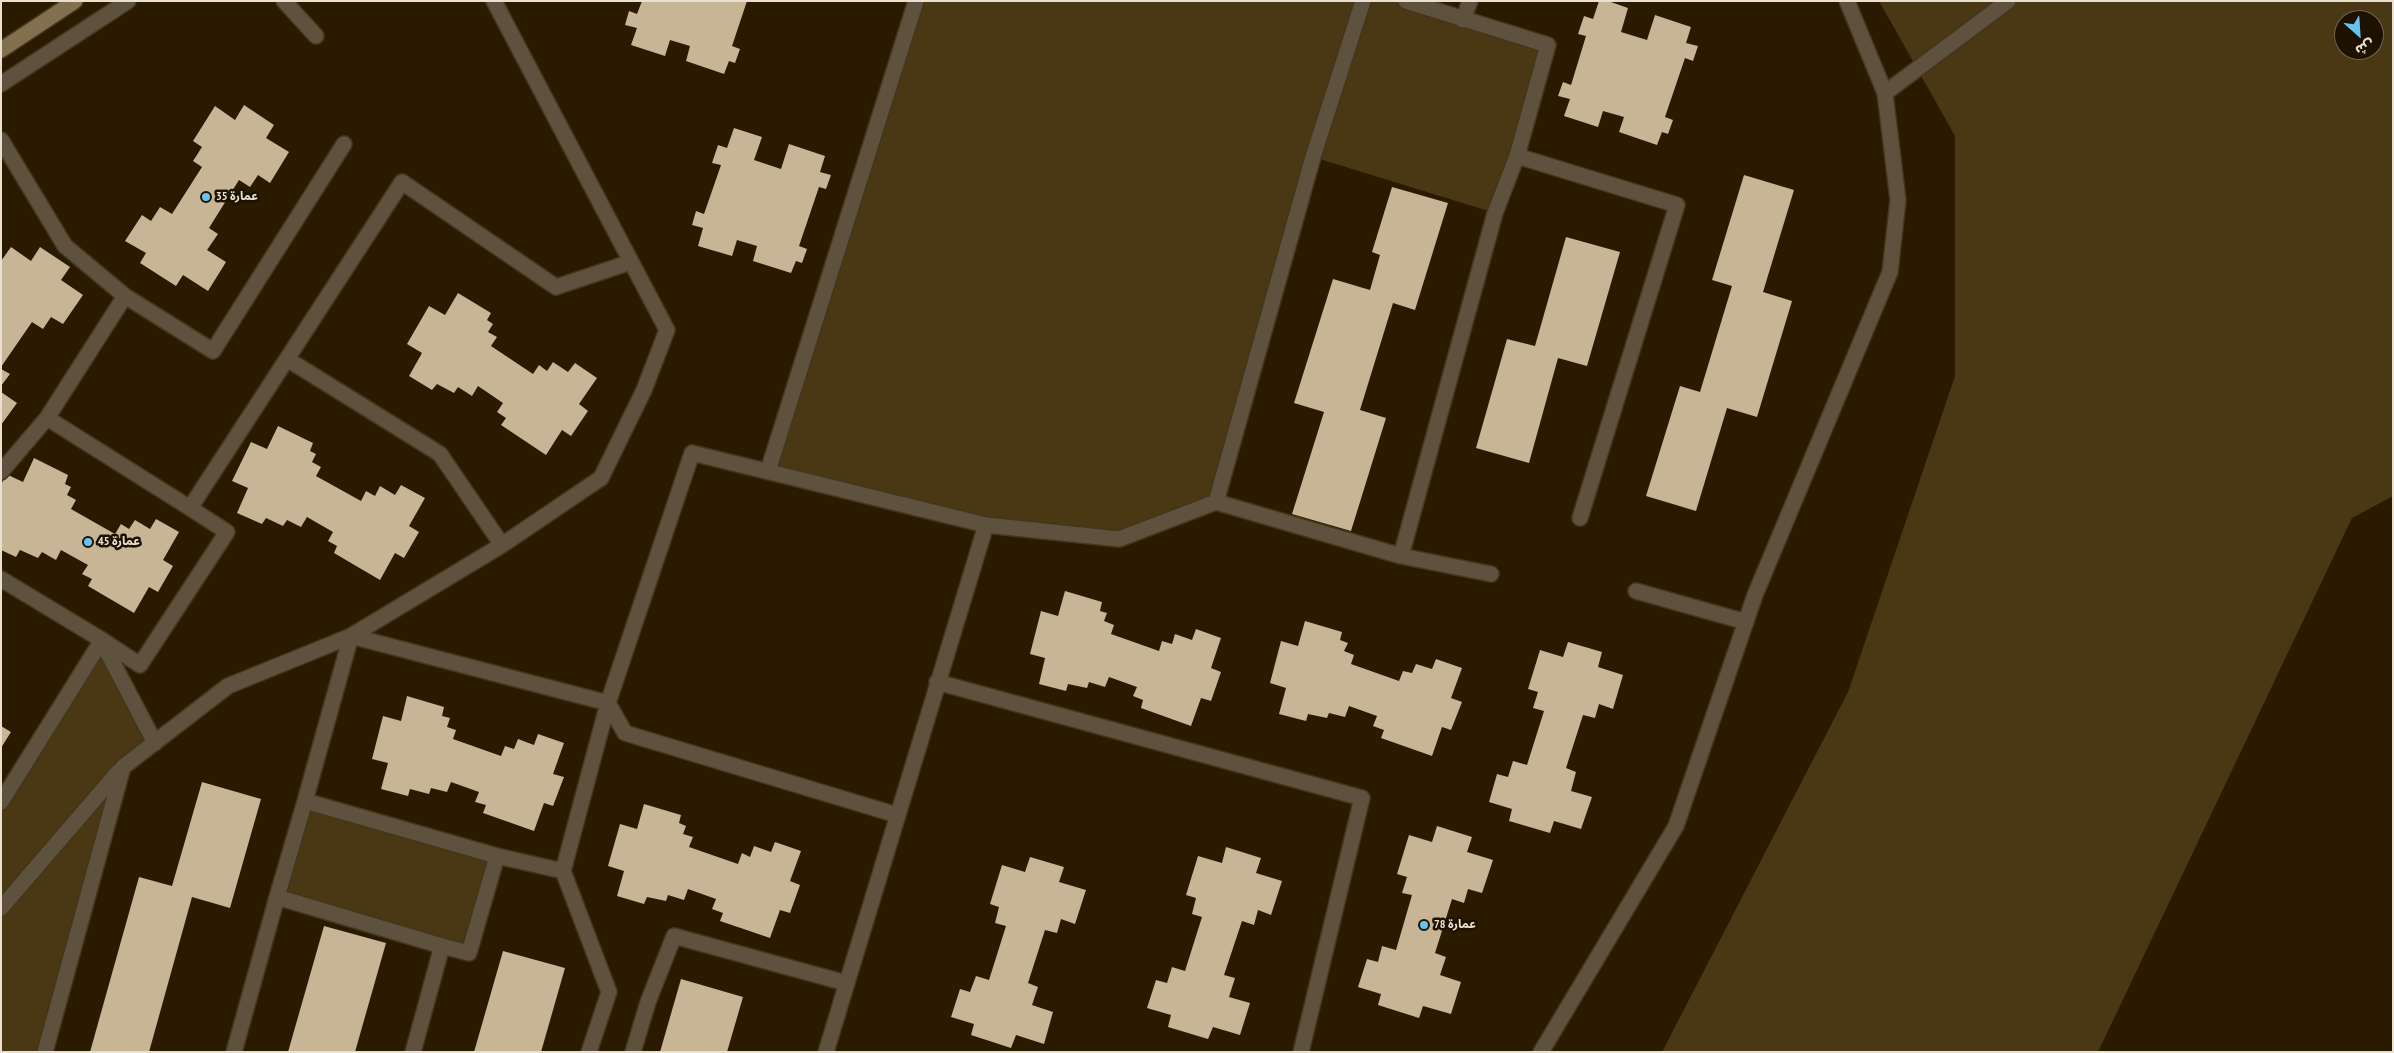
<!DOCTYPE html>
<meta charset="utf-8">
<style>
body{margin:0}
#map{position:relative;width:2394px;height:1053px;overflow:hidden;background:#291a00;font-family:"PT Sans Narrow","Noto Sans Arabic",sans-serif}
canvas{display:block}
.frame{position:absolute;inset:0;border:2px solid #eae0cf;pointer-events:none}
.north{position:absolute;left:2334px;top:10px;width:50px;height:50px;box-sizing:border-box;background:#1d1200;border:1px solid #6f6453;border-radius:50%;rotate:154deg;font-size:14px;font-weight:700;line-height:20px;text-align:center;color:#eae0cf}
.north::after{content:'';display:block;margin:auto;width:18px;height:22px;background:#67c4f0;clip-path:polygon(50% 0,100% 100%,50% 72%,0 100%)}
</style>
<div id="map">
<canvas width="2394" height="1053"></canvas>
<div class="frame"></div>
<div class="north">ش</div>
</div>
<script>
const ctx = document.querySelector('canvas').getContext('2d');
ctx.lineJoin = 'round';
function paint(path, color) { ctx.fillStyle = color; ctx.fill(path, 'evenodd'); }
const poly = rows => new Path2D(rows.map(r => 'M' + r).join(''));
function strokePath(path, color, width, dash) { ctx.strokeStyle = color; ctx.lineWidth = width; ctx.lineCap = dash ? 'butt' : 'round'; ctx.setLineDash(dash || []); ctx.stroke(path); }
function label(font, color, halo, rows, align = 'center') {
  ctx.font = font + ' "PT Sans Narrow","Noto Sans Arabic",sans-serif'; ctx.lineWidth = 5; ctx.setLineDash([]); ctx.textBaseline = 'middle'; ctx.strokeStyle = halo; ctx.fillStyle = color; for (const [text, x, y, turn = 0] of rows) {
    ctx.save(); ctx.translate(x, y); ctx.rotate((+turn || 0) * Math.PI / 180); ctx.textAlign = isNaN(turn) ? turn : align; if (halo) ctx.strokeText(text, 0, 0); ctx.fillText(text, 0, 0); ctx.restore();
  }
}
paint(poly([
 [916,1,1406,1,1548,45,1495,213,1313,157,1216,502,1119,539,986,525,768,471],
 [1879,1,2393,1,2393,496,2352,518,2098,1052,1662,1052,1848,692,1955,376,1955,136],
 [2344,20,2374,20,2374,50,2344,50],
 [102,640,155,743,123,767,45,1052,1,1052,1,802],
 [305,801,497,856,469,953,277,897]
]), '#4a3713');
paint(poly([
 [642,1,747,1,732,46,740,49,735,63,729,61,724,74,686,61,690,46,670,40,665,56,631,45,637,28,625,25,629,11,637,14],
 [1599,1,1608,1,1628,8,1621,32,1647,40,1655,15,1691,27,1686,43,1698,46,1693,61,1685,58,1665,117,1673,120,1668,134,1662,132,1657,145,1619,132,1624,117,1603,111,1598,127,1564,116,1570,99,1558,96,1563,82,1571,85,1586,36,1578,34,1584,16,1593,19],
 [244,105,274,125,266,138,289,152,270,183,258,175,250,187,239,180,209,228,218,234,207,250,226,262,208,291,183,275,176,286,140,263,146,253,125,241,142,215,151,221,160,207,172,214,202,167,193,161,202,147,193,141,215,106,235,120],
 [734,128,762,137,754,160,781,169,789,144,825,156,820,172,831,175,826,189,819,187,799,246,807,249,802,263,796,261,791,273,753,261,757,246,737,240,732,256,698,246,703,228,692,225,696,211,704,214,721,165,712,163,718,145,727,148],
 [1744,175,1794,190,1763,292,1792,301,1757,417,1727,408,1696,511,1646,496,1680,386,1700,392,1732,286,1712,280],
 [1392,187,1448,203,1415,310,1393,303,1360,410,1386,418,1351,531,1292,514,1324,412,1294,403,1333,279,1370,290,1380,255,1372,252],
 [1566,237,1620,252,1587,366,1558,358,1529,463,1476,448,1507,339,1535,346],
 [11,247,31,261,40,247,70,267,61,280,83,295,63,324,51,317,43,329,32,322,1,367,1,261],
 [458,293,491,313,487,320,493,324,488,332,497,337,491,346,533,374,539,365,547,371,553,362,568,372,575,363,597,378,579,404,588,411,571,436,562,430,546,455,501,425,506,418,497,412,503,403,478,386,472,396,458,387,454,393,437,384,432,390,409,376,422,353,407,344,429,306,445,315],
 [1,369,10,374,1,386],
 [1,392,17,403,1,425],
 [278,426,313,443,310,451,316,454,312,462,321,467,316,476,361,501,366,491,375,496,380,486,395,495,401,485,425,498,409,526,419,532,404,558,395,553,380,580,334,553,337,546,328,541,333,532,307,517,301,527,287,520,283,526,266,518,262,524,237,513,248,488,232,481,251,442,267,449],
 [34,458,68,475,65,484,71,487,67,495,76,500,71,509,115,534,121,524,129,529,135,520,150,529,156,519,179,532,163,560,173,566,158,592,149,587,134,613,88,586,92,579,82,574,88,565,61,550,56,560,42,552,38,558,20,550,16,557,1,550,1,485,6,474,23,482],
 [1065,591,1102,602,1100,611,1107,613,1104,621,1114,625,1111,634,1159,651,1162,641,1172,644,1175,634,1192,640,1196,629,1221,638,1211,668,1221,672,1211,701,1201,698,1191,726,1141,708,1143,700,1133,696,1137,687,1109,677,1105,687,1089,682,1087,688,1068,684,1066,691,1039,684,1045,658,1030,654,1041,611,1058,616],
 [1305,621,1342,632,1340,640,1348,643,1344,651,1354,655,1351,664,1399,681,1403,671,1412,673,1416,664,1432,669,1436,659,1462,668,1451,698,1462,702,1451,730,1442,727,1432,756,1381,738,1384,730,1373,726,1377,716,1349,706,1345,717,1329,713,1327,718,1308,714,1306,721,1279,714,1286,688,1270,683,1281,641,1298,646],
 [1568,642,1602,652,1598,667,1623,675,1613,709,1599,704,1595,718,1583,715,1566,768,1576,772,1571,791,1592,797,1581,829,1554,821,1550,833,1509,821,1512,809,1489,802,1497,774,1508,777,1513,761,1527,765,1544,711,1533,708,1538,692,1528,689,1540,650,1563,657],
 [407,696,444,707,442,716,450,718,447,727,456,730,453,739,501,756,505,746,514,749,518,739,534,745,538,734,564,743,553,774,564,777,553,806,544,803,534,831,483,813,486,805,475,802,479,792,451,782,447,792,431,788,429,794,410,789,408,796,381,789,388,763,372,759,383,716,401,721],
 [1,726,11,732,1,748],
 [202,782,261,799,230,908,192,897,149,1052,90,1052,139,877,172,886],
 [644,804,681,815,679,823,686,826,683,834,693,837,689,847,738,864,742,853,750,857,754,846,771,852,775,842,801,851,790,881,800,885,790,913,780,910,770,938,720,921,723,913,712,909,716,899,688,889,684,900,668,895,666,901,647,897,644,904,617,896,624,871,608,866,620,824,637,829],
 [1437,826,1472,837,1467,852,1493,860,1482,893,1468,889,1464,903,1452,899,1435,953,1446,957,1440,975,1461,982,1451,1014,1423,1006,1419,1018,1378,1005,1381,994,1358,987,1367,959,1378,962,1382,946,1396,950,1412,895,1402,893,1407,877,1397,874,1409,835,1432,842],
 [1226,847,1261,858,1256,873,1282,881,1271,915,1258,910,1254,925,1242,921,1224,975,1235,978,1229,997,1250,1003,1240,1035,1213,1027,1208,1039,1168,1027,1171,1015,1147,1008,1156,980,1167,983,1172,967,1185,971,1202,917,1192,914,1196,898,1186,895,1198,856,1222,863],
 [1030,857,1064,867,1059,882,1086,890,1075,924,1061,919,1057,933,1045,930,1028,983,1038,987,1032,1005,1053,1012,1044,1044,1016,1035,1011,1048,971,1035,974,1024,951,1017,960,989,970,992,976,976,989,980,1006,926,995,923,999,907,990,904,1002,865,1025,872],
 [324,926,386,943,355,1052,288,1052],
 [503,951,565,968,541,1052,474,1052],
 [681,979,743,997,727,1052,660,1052]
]), '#c8b595');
const street = poly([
 [284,1,316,36],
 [494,1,667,330,644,390,601,478,502,545,351,636,305,801,497,856,563,871,608,703],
 [1363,1,1313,157,1216,502,1401,556,1491,574],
 [1463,20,1470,1],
 [1,84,128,1],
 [1885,93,2008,1],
 [1,140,65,246,125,296],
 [1517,156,1677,205,1580,518],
 [287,359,440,454,502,545],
 [768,471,916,1],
 [1,472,47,418],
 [190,508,47,418,125,296,213,351,344,144],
 [986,525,1119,539,1216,502],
 [1401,556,1495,213,1517,156,1548,45,1406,1],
 [1,579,102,640,1,802],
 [1636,591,1746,622],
 [102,640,140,665,227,532,190,508,402,182,556,287,631,262],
 [102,642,155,743],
 [937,682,1362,798,1301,1052],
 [608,703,625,733,897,815],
 [305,801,277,897,442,946,469,953,497,856],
 [563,871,609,992,589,1052],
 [1,908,119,771],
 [45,1052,123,767,228,686,351,636,608,703,692,453,986,525,826,1052],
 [234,1052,277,897],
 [413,1052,442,946],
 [633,1052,648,1002,674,936,846,983],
 [1541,1052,1676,826,1755,595,1890,272,1898,200,1885,93,1847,1]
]);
const secondary = poly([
 [1,50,75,1]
]);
strokePath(street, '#44361d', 18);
strokePath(secondary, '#44361d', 18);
strokePath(street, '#5e523e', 15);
strokePath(secondary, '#83704f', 15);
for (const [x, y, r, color] of [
 [206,197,5,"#67c4f0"],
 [88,542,5,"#67c4f0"],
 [1424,925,5,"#67c4f0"]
]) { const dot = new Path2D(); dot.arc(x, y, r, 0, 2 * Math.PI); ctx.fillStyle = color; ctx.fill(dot); strokePath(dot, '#1d1200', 2); }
label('bold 12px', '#eae0cf', '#1d1200', [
 ["عمارة 35",216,197],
 ["عمارة 45",98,542],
 ["عمارة 78",1434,925]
], 'left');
</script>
